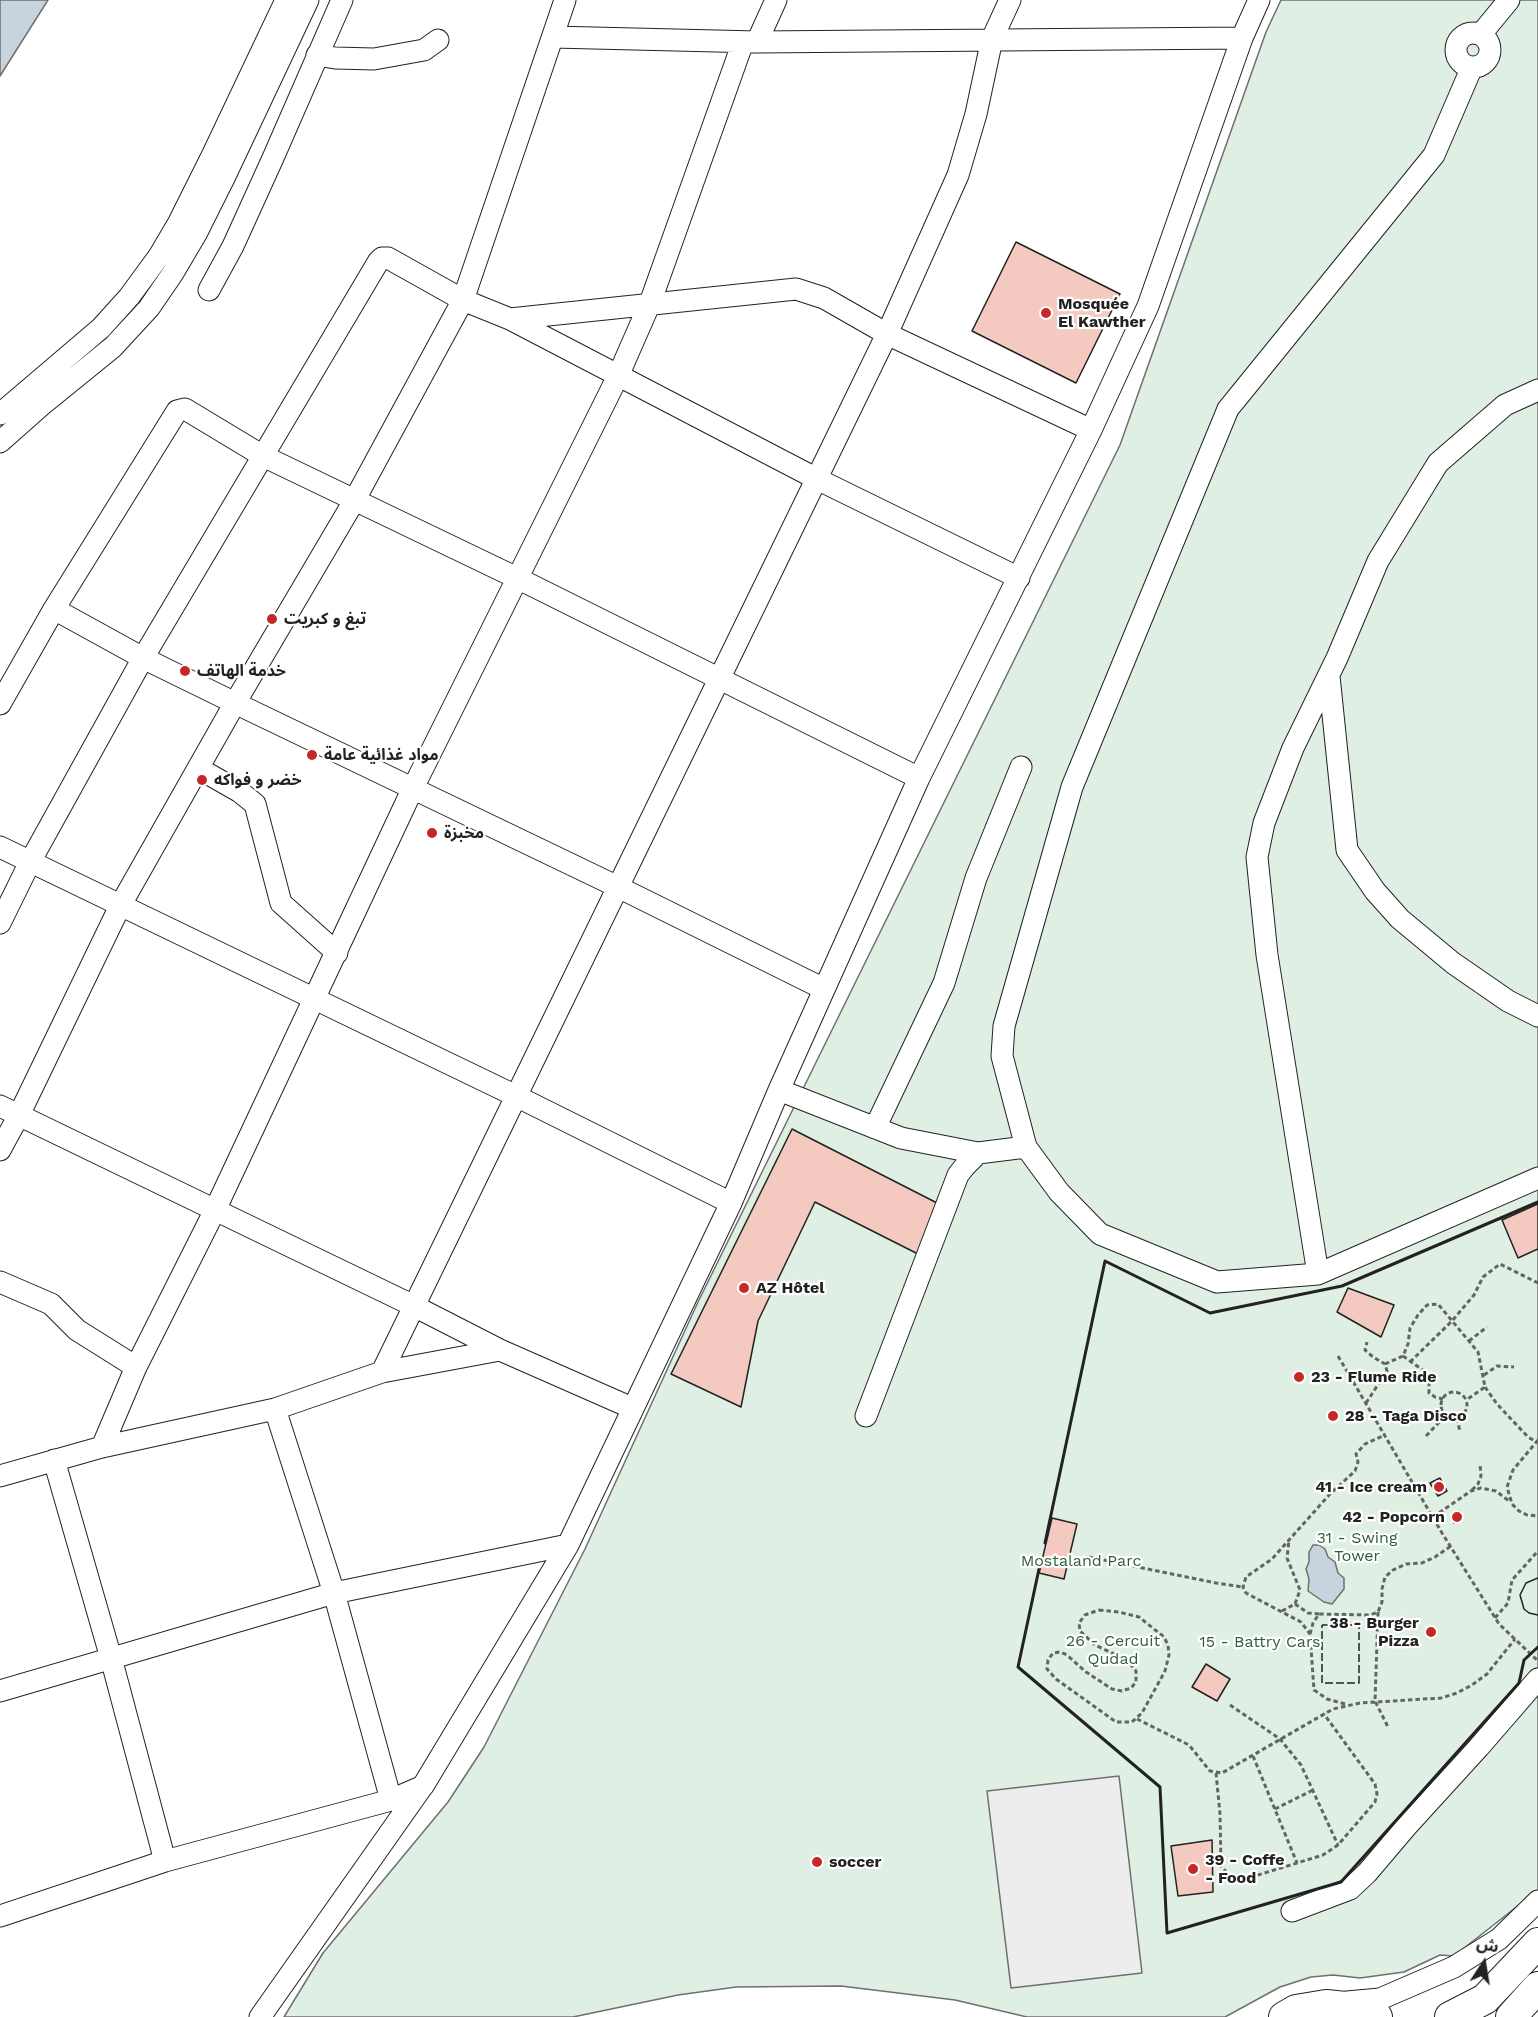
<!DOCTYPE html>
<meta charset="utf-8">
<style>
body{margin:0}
#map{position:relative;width:1538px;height:2017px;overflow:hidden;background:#fff;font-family:"Work Sans","Noto Sans Arabic",sans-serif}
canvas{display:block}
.north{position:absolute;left:1454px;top:1933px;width:60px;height:60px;-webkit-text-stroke:4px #fff;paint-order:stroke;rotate:12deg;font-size:16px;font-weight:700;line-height:24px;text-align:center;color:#222}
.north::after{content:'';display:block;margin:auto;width:21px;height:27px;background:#222;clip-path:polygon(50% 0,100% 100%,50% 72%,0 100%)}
</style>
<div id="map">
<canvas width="1538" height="2017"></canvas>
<div class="north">ش</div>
</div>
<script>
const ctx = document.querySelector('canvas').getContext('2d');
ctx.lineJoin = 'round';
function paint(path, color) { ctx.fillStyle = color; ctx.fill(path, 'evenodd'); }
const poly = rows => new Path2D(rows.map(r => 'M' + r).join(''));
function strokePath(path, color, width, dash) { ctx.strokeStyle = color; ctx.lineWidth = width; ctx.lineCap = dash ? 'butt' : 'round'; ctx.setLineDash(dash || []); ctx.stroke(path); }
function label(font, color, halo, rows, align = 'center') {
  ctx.font = font + ' "Work Sans","Noto Sans Arabic",sans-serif'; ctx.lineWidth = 4.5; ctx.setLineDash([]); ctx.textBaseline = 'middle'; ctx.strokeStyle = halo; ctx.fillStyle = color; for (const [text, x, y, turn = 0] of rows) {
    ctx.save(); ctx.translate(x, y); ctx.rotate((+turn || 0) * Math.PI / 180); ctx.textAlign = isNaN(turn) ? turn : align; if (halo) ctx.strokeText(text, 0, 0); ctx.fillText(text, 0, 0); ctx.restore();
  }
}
const green = poly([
 [1281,0,1538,0,1538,1890,1454,1956,1440,1955,1404,1972,1360,1978,1333,1975,1311,1977,1280,1987,1225,2017,1027,2017,955,2000,841,1986,736,1987,678,1995,573,2017,284,2017,323,1953,448,1802,484,1747,585,1549,698,1302,1120,445,1266,32,1281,0]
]);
paint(green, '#e0efe3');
strokePath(green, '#6f6f6f', 1.5);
const parking = poly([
 [1119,1776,1142,1973,1011,1988,987,1791,1119,1776]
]);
paint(parking, '#ededed');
strokePath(parking, '#6f6f6f', 1.5);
const water = poly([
 [0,0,48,0,0,76,0,0],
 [1313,1545,1319,1545,1325,1549,1328,1557,1335,1562,1338,1573,1344,1578,1344,1589,1332,1604,1324,1602,1308,1591,1309,1579,1306,1569,1309,1562,1309,1552,1313,1545]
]);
paint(water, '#c7d3dd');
strokePath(water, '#6f6f6f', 1.5);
const building = poly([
 [1016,242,1120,294,1076,383,972,331,1016,242],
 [792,1129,941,1205,918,1254,815,1202,758,1321,741,1407,671,1374,792,1129],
 [1538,1204,1538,1249,1518,1258,1502,1220,1538,1204],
 [1348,1288,1394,1305,1381,1337,1337,1312,1348,1288],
 [1440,1478,1447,1491,1438,1496,1430,1483,1440,1478],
 [1459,1511,1463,1517,1454,1523,1451,1517,1459,1511],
 [1052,1518,1077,1524,1064,1579,1039,1573,1052,1518],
 [1206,1664,1230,1679,1217,1701,1192,1687,1206,1664],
 [1212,1840,1213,1892,1178,1896,1171,1846,1212,1840]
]);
paint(building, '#f3c9c0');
strokePath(building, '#222', 1.5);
const minor = poly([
 '1456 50a17 17 0 1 1 34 0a17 17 0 1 1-34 0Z',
 [1481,34,1509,0],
 [553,37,757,42,1242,38],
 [757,42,776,0],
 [317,55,335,58,374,59,424,50,438,40],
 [1472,67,1434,155,1228,409,1072,787,1004,1026,1002,1056,1026,1147,1059,1192,1100,1234,1217,1282,1318,1274,1538,1178],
 [209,290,233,246,273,158,342,0],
 [510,319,796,289,824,298,887,334,1091,430],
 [0,414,101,328,129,297,159,256,179,222,212,156,286,0],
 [0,442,44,403,113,347,149,308,173,273,196,234,225,176,308,0],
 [54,609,143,658,235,703,618,887,824,989],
 [1329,676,1347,850,1375,891,1400,919,1453,963,1508,1001,1538,1016],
 [0,704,54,609,177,411,185,409,263,456,517,578,919,778],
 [198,768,240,792,255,804,281,903,337,953],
 [0,847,516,1096,731,1203],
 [0,923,30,862,143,658,378,262,382,258,388,258,463,300,510,319,817,479,1019,578],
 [779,1090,901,1138,978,1153,1026,1147],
 [0,1106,414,1306,500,1350,632,1408],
 [875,1128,944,983,976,878,1021,767],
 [0,1150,19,1115,120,906,235,703,354,501,463,300,565,0],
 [1318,1274,1267,955,1257,857,1264,823,1293,748,1337,658,1378,561,1438,463,1505,405,1538,390],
 [0,1282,51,1304,77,1330,136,1367],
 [382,1372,887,334,958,175,976,114,992,39,1010,0],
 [275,1409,334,1593,391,1800],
 [866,1416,958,1175,965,1166,978,1153],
 [102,1447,136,1367,215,1210,413,788,618,376,650,303,743,42],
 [54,1460,111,1658,165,1861],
 [0,1476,102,1447,275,1409,382,1372,500,1350],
 [0,1691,334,1593,568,1545],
 [1292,1911,1350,1889,1367,1873,1406,1827,1479,1747,1538,1679],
 [0,1916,165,1861,391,1800,423,1786,568,1545,731,1203,779,1090,919,778,1091,430,1148,306,1242,38,1259,0],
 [1347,2002,1380,1999,1454,1967,1499,1939,1538,1901],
 [260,2017,422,1787]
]);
const highway = poly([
 [1284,2017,1296,2010,1326,2005,1355,2008,1377,2017],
 [1450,2017,1485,1999,1538,1943],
 [1511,2017,1538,1987]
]);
strokePath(minor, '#222', 23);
strokePath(highway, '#222', 32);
strokePath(poly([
 [1469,1341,1487,1327],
 [1338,1356,1442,1533,1499,1624,1537,1660],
 [1403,1356,1424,1371,1429,1384,1429,1393,1435,1397,1443,1399],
 [1410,1362,1452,1321,1474,1295,1483,1277,1500,1264,1538,1283],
 [1385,1364,1403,1356,1408,1344,1410,1328,1418,1315,1427,1305,1438,1304,1478,1352,1485,1387,1466,1400],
 [1484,1375,1497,1366,1514,1367],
 [1485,1387,1497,1404,1528,1437,1535,1441],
 '1441 1405a13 13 0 1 1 26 0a13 13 0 1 1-26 0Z',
 [1366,1403,1387,1371,1385,1364,1373,1357,1365,1350,1367,1342],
 [1457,1418,1460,1432],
 [1426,1436,1446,1415],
 [1538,1440,1513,1470,1507,1487,1512,1504,1519,1511,1527,1515,1538,1516],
 [1472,1490,1478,1484,1481,1476,1480,1464],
 [1433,1517,1471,1491,1481,1488,1496,1491,1509,1501],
 [1089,1557,1216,1583,1243,1587],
 [1295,1604,1308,1613,1319,1614],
 [1099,1610,1119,1612,1139,1617,1164,1637,1168,1645,1169,1655,1165,1671,1142,1713,1132,1722,1116,1722,1056,1679,1047,1669,1048,1660,1053,1653,1060,1652,1067,1655,1086,1672,1112,1689,1122,1691,1131,1688,1136,1682,1136,1671,1127,1660,1095,1645,1080,1631,1079,1623,1085,1615,1099,1610],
 [1282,1611,1295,1604,1300,1590,1287,1558,1289,1540],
 [1378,1612,1375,1701,1388,1727],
 [1495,1618,1508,1603,1512,1580,1538,1551],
 [1310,1634,1313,1623,1319,1614,1370,1615,1378,1612,1382,1602,1382,1589,1385,1577,1393,1570,1406,1564,1422,1563,1435,1557,1451,1546],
 [1345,1704,1327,1699,1314,1690,1310,1634,1301,1622,1246,1593,1243,1587,1246,1577,1272,1559,1330,1494,1355,1471,1358,1462,1356,1454,1365,1444,1385,1435],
 [1230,1705,1280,1739,1301,1765,1338,1845],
 [1137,1719,1189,1745,1210,1771,1222,1773,1333,1709,1360,1703,1441,1698,1457,1693,1472,1685,1487,1674,1515,1639],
 [1253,1756,1297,1863],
 [1216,1773,1220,1814,1221,1866,1230,1876,1245,1879,1323,1855,1338,1845,1375,1802,1377,1794,1375,1784,1324,1714],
 [1275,1809,1313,1790]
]), '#646464', 3, [4.5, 3]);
strokePath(minor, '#fff', 21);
strokePath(highway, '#fff', 30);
strokePath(poly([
 [1538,1578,1526,1583,1520,1595,1524,1609,1529,1613,1538,1615]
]), '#222', 1.5);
strokePath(poly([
 [1322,1625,1359,1625,1359,1683,1322,1683,1322,1625]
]), '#222', 1.5, [8, 3]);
strokePath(poly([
 [1045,1543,1105,1261,1210,1313,1342,1286,1538,1202],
 [1039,1569,1018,1667,1160,1787,1167,1933,1341,1882,1519,1683,1524,1660,1538,1647]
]), '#222', 3);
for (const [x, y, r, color] of [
 [1046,313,6,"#c62828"],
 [272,619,6,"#c62828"],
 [185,671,6,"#c62828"],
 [312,755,6,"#c62828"],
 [202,780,6,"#c62828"],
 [432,833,6,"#c62828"],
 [744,1288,6,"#c62828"],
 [1299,1377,6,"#c62828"],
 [1333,1416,6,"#c62828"],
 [1439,1487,6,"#c62828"],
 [1457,1517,6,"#c62828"],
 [1431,1632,6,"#c62828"],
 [817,1862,6,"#c62828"],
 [1193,1869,6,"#c62828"]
]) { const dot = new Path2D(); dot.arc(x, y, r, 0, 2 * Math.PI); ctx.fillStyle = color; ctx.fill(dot); strokePath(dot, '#fff', 2); }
label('bold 16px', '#222', '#fff', [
 ["Mosquée",1058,304],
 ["El Kawther",1058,322],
 ["تبغ و كبريت",284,619],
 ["خدمة الهاتف",197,671],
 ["مواد غذائية عامة",324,755],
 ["خضر و فواكه",214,780],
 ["مخبزة",444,833],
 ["AZ Hôtel",756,1288],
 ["23 - Flume Ride",1311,1377],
 ["28 - Taga Disco",1345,1416],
 ["41 - Ice cream",1427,1487,"right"],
 ["42 - Popcorn",1445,1517,"right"],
 ["38 - Burger",1419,1623,"right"],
 ["Pizza",1419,1641,"right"],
 ["39 - Coffe",1205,1860],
 ["- Food",1205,1878],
 ["soccer",829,1862]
], 'left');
label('16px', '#2f5e38', '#fff', [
 ["31 - Swing",1357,1538],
 ["Tower",1357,1556],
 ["Mostaland Parc",1081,1561],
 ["26 - Cercuit",1113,1641],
 ["Qudad",1113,1659],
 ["15 - Battry Cars",1260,1642]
]);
</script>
